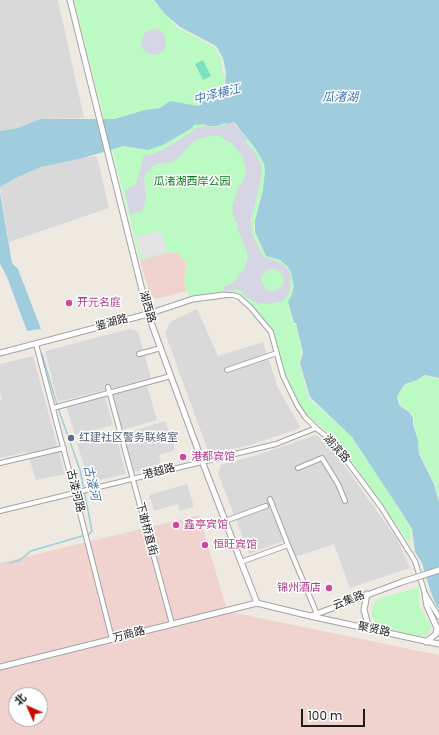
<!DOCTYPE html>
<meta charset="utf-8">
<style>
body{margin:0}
#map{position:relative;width:439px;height:735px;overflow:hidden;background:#eeeae1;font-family:Poppins,"Noto Sans SC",sans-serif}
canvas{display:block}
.north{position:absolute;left:8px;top:687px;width:40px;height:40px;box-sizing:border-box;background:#fff;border:1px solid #a4a4a4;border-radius:50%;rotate:315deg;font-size:11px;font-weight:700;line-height:16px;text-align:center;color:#1c1c1c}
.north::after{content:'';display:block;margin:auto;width:14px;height:18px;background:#c80a00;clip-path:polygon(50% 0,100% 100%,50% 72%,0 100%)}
.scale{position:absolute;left:301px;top:709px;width:64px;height:18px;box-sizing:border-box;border:2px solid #1c1c1c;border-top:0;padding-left:5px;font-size:12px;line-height:14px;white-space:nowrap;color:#1c1c1c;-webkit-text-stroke:3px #fff;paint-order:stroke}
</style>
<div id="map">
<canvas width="439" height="735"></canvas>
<div class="north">北</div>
<div class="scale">100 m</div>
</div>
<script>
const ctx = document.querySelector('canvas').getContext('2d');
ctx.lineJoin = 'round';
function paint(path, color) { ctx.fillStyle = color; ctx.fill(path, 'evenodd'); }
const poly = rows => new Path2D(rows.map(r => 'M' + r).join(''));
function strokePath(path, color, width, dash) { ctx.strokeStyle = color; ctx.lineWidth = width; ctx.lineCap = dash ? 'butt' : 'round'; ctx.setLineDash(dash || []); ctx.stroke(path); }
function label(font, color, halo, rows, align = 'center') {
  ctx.font = font + ' Poppins,"Noto Sans SC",sans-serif'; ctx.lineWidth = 3; ctx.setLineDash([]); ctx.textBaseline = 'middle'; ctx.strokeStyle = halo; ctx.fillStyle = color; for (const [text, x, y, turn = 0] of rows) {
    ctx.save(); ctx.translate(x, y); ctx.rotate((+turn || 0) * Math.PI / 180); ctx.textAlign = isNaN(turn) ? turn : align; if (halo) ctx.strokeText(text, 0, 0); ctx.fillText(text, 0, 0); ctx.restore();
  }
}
paint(poly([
 [0,0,58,0,84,118,40,119,18,128,0,131],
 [97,156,109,208,9,242,0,187,18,177,41,167,83,158],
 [197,309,218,356,263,342,278,388,301,428,250,445,215,453,208,451,165,333,170,322],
 [129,329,135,330,139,334,151,378,58,402,45,351],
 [33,356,65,474,36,480,27,452,0,458,0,401,2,400,0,392,0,364],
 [147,386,157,420,122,430,113,394],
 [105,397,113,425,75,435,66,406],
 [165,421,175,450,159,455,161,465,134,472,123,434],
 [115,432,126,474,89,482,77,443],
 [316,435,331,447,397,539,410,568,350,588,334,544,295,557,288,539,249,554,218,473,222,464,254,456],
 [187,484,194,507,180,511,178,504,154,511,149,495]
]), '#dad9d9');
paint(poly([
 [171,252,178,253,187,264,184,282,187,291,156,299,150,294,140,260],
 [199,515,227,610,230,612,439,655,439,735,0,735,0,563],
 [16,695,40,695,40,719,16,719]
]), '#f0d2cf');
paint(poly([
 [74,0,153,0,177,27,214,47,222,59,222,73,225,73,223,98,234,124,253,145,267,164,264,189,255,216,254,232,266,255,274,257,286,263,294,276,294,290,288,303,293,324,296,324,302,353,299,363,309,398,349,434,357,442,411,529,410,544,334,437,306,415,296,399,286,376,273,331,240,294,232,292,189,296,184,282,187,264,178,253,171,252,140,260],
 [425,376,439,379,439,498,435,484,420,454,414,424,414,418,411,413,399,404,398,395,405,385],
 [419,587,419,606,431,626,429,632,423,637,381,629,376,623,371,614,375,602,381,598]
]), '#bbfbc3');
paint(poly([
 [203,60,211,76,203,80,195,64]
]), '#7be1bf');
paint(poly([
 [159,231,160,234,162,233,167,252,142,258,136,237]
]), '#e4e4e4');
paint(poly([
 [156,29,162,32,166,37,166,44,164,50,159,54,152,55,146,52,142,47,141,40,144,34,149,30],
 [233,122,247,139,245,141,255,152,261,164,262,172,258,192,251,220,251,226,254,238,263,256,283,264,289,271,291,278,290,291,283,301,274,303,266,304,257,303,246,297,241,291,237,289,224,292,224,287,234,282,245,268,248,257,247,252,237,228,238,223,234,220,232,207,238,188,245,176,246,169,243,159,237,149,231,143,219,136,210,136,198,139,191,144,178,158,172,162,156,164,146,172,144,179,146,197,144,206,142,211,137,212,130,215,125,191,136,184,144,155,153,154,166,148,193,131,192,129,203,126,217,127],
 [273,269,279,271,283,277,283,284,279,289,273,291,266,289,262,283,262,276,266,271]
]), '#d6d5e4');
paint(poly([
 [154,0,439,0,439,378,425,375,417,380,405,384,397,396,399,405,410,413,413,418,413,424,418,441,419,454,434,484,439,502,439,609,435,603,430,590,422,563,415,552,412,529,400,510,352,437,310,397,300,363,303,353,296,323,294,323,288,302,292,294,294,286,291,272,287,266,280,260,266,256,255,232,255,220,263,190,265,171,264,163,255,148,234,122,227,124,226,123,217,126,208,126,203,124,194,125,192,128,180,135,163,145,148,150,124,146,83,158,41,167,18,177,0,187,0,131,18,128,40,119,115,119,145,110,160,108,170,101,198,106,204,101,224,99,226,73,223,58,216,46,180,27,165,14],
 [0,192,12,263,18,269,41,329,27,331,7,277,0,264]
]), '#9fcdde');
strokePath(poly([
 [10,563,20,560,31,551,89,534,92,531,80,470,58,408,42,354]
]), '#9fcdde', 1.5);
const minor = poly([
 [224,295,233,295,239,297,251,308,271,332,283,376,297,405,305,417,316,428,332,441,381,507,415,561,425,594,439,617],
 [36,344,75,493,112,639],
 [139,354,161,348],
 [227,370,277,353],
 [108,387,172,624],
 [53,408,171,376],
 [0,463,64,448],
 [298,468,322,458,338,484,345,501],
 [270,499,288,545],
 [0,511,276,444,316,428],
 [225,521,266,506],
 [241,562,288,545,317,614]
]);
const tertiary = poly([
 [70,0,148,314,202,461,257,603],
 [0,353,148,314,193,299,224,295],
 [367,594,364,610,369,629],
 [425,594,427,606,437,628,436,634,426,642],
 [311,616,402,582],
 [0,667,257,603,310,616,439,644]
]);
strokePath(minor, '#a3a3a3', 6);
strokePath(tertiary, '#a3a3a3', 7);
strokePath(minor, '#fff', 4);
strokePath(tertiary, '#fff', 5);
const tertiaryBridge = poly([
 [402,582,439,570]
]);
strokePath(tertiaryBridge, '#a3a3a3', 7, []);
strokePath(tertiaryBridge, '#fff', 5);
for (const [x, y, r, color] of [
 [69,303,4,"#d1479c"],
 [71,438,4,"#5c6f8a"],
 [183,457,4,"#d1479c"],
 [176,525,4,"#d1479c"],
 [205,545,4,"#d1479c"],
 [329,588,4,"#d1479c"]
]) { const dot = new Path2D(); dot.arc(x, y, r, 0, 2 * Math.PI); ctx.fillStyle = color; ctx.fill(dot); strokePath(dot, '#fff', 1.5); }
label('11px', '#077d16', '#fff', [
 ["瓜渚湖西岸公园",192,182]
]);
label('11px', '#b23c85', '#fff', [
 ["开元名庭",77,303],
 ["港都宾馆",191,457],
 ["鑫亭宾馆",184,525],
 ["恒旺宾馆",213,545],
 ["锦州酒店",321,588,"right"]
], 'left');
label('11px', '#1c1c1c', '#fff', [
 ["湖西路",147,307,74],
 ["鉴湖路",112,323,-15],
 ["湖滨路",336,449,48],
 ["港越路",159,472,-14],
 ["古溇河路",75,491,76],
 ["下谢桥直街",146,529,75],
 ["云集路",349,601,-21],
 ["聚贤路",374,630,12],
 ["万商路",129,635,-14]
]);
label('11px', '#4e5e75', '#fff', [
 ["红建社区警务联络室",79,438]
], 'left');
label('italic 12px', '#4575af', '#fff', [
 ["中泽横江",217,95,-14],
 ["瓜渚湖",340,98],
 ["古溇河",91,483,77]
]);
</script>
